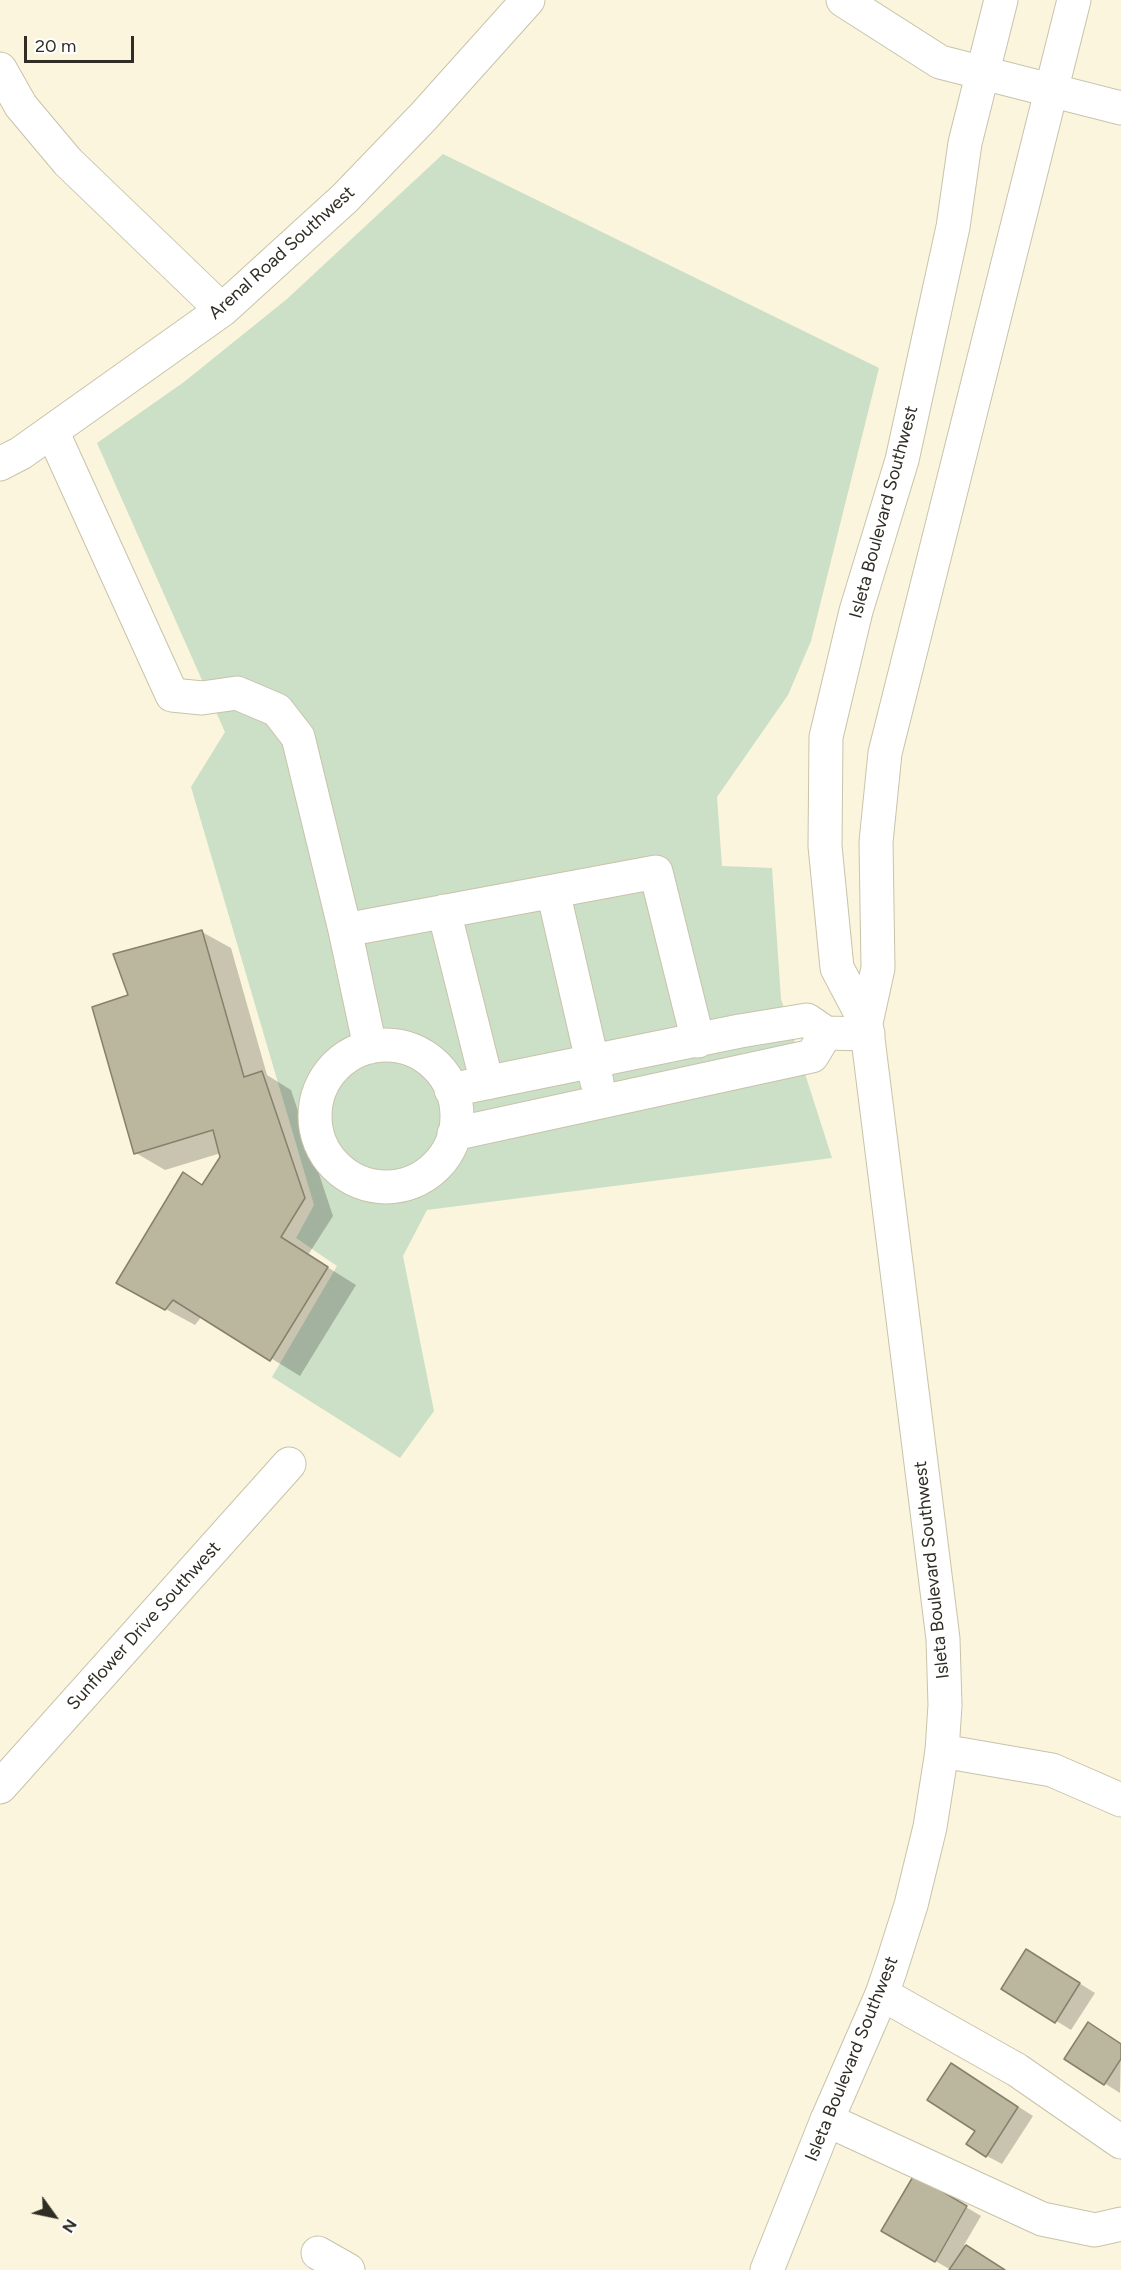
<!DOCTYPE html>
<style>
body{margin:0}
#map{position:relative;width:1121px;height:2270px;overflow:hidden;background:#faf5dc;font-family:Figtree,sans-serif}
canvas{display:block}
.north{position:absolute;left:24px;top:2186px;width:60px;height:60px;-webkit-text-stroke:4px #fff;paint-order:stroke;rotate:123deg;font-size:16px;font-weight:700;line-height:24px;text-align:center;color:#2f2d24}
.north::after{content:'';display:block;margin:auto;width:21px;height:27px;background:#2f2d24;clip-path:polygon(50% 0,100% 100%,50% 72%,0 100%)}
.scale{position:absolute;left:24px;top:36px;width:110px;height:27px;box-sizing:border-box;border:3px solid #2f2d24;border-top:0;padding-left:8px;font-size:18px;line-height:21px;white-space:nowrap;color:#2f2d24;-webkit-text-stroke:4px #fff;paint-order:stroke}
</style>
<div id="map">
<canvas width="1121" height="2270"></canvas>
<div class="north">N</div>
<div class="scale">20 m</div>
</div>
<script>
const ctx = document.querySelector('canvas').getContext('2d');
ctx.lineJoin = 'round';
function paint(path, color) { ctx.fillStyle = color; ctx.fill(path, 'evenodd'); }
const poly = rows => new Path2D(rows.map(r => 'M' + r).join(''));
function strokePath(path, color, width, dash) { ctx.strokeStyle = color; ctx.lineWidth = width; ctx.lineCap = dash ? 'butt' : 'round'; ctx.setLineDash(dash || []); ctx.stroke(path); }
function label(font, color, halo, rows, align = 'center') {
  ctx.font = font + ' Figtree,sans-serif'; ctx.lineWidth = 4.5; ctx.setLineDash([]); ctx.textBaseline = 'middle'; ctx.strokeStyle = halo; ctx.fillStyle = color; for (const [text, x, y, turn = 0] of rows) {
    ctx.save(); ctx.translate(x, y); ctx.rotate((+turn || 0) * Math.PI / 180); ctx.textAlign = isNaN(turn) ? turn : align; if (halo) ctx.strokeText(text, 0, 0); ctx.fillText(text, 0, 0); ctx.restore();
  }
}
paint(poly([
 [443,154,879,368,811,641,788,695,717,797,722,866,772,868,781,999,832,1158,427,1210,403,1256,434,1411,400,1458,272,1377,337,1266,296,1238,314,1205,191,787,225,732,97,443,184,382,287,299]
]), '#ccdfc7');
paint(poly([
 [202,932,231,948,267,1075,291,1090,333,1216,308,1255,356,1285,300,1376,202,1316,195,1325,147,1299,183,1174,204,1186,222,1157,221,1153,165,1170,136,1153,130,996],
 [1042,1960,1095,1993,1071,2030,1003,1988],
 [1121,2045,1120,2093,1066,2059],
 [967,2074,1033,2116,1002,2164,987,2156,977,2130],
 [915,2177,981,2216,964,2245,1004,2270,951,2270,883,2231]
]), '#0003');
const building = poly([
 [202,930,244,1077,262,1071,305,1198,281,1237,328,1267,270,1361,173,1300,165,1310,116,1283,183,1172,202,1185,220,1157,213,1130,134,1154,92,1007,128,995,113,954,202,930],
 [1026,1949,1080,1983,1055,2023,1001,1989,1026,1949],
 [1088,2022,1121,2044,1121,2059,1104,2085,1064,2059,1088,2022],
 [951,2063,1018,2107,986,2157,966,2144,975,2131,927,2100,951,2063],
 [914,2175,967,2206,935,2262,881,2231,914,2175],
 [966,2245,1005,2270,949,2270,966,2245]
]);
paint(building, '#bbb69e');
strokePath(building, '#86816b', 1.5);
const minor = poly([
 [843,0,940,62,1121,108],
 [0,69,21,106,68,162,222,310],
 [52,431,172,695,202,698,237,693,277,710,298,737,345,930],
 [0,464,21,453,222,310,345,198,423,117,528,0],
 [553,891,597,1082],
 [444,911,487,1083],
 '315 1116a71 71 0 1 1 142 0a71 71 0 1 1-142 0Z',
 [370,1047,345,930,656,872,698,1041],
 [451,1090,740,1031,807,1020,826,1033,868,1034],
 [454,1134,812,1056,826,1033],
 [942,1751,1052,1770,1121,1800],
 [0,1787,289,1464],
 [882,1994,1017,2070,1121,2142],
 [827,2120,1042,2219,1095,2230,1121,2224],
 [318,2253,348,2270]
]);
const major = poly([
 [866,1023,837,968,825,846,826,737,856,611,902,460,953,227,965,143,1001,0],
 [767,2270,827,2120,882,1994,891,1968,911,1905,930,1827,942,1751,945,1705,943,1639,866,1023,878,968,876,842,885,753,1074,0]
]);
strokePath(minor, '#c8c3ab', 35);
strokePath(major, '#c8c3ab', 35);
strokePath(minor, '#fff', 33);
strokePath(major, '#fff', 33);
label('18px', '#2f2d24', '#fff', [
 ["Arenal Road Southwest",282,253,-42],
 ["Isleta Boulevard Southwest",884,512,-75],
 ["Isleta Boulevard Southwest",932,1570,-96],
 ["Sunflower Drive Southwest",144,1626,-48],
 ["Isleta Boulevard Southwest",852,2059,-68]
]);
</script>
